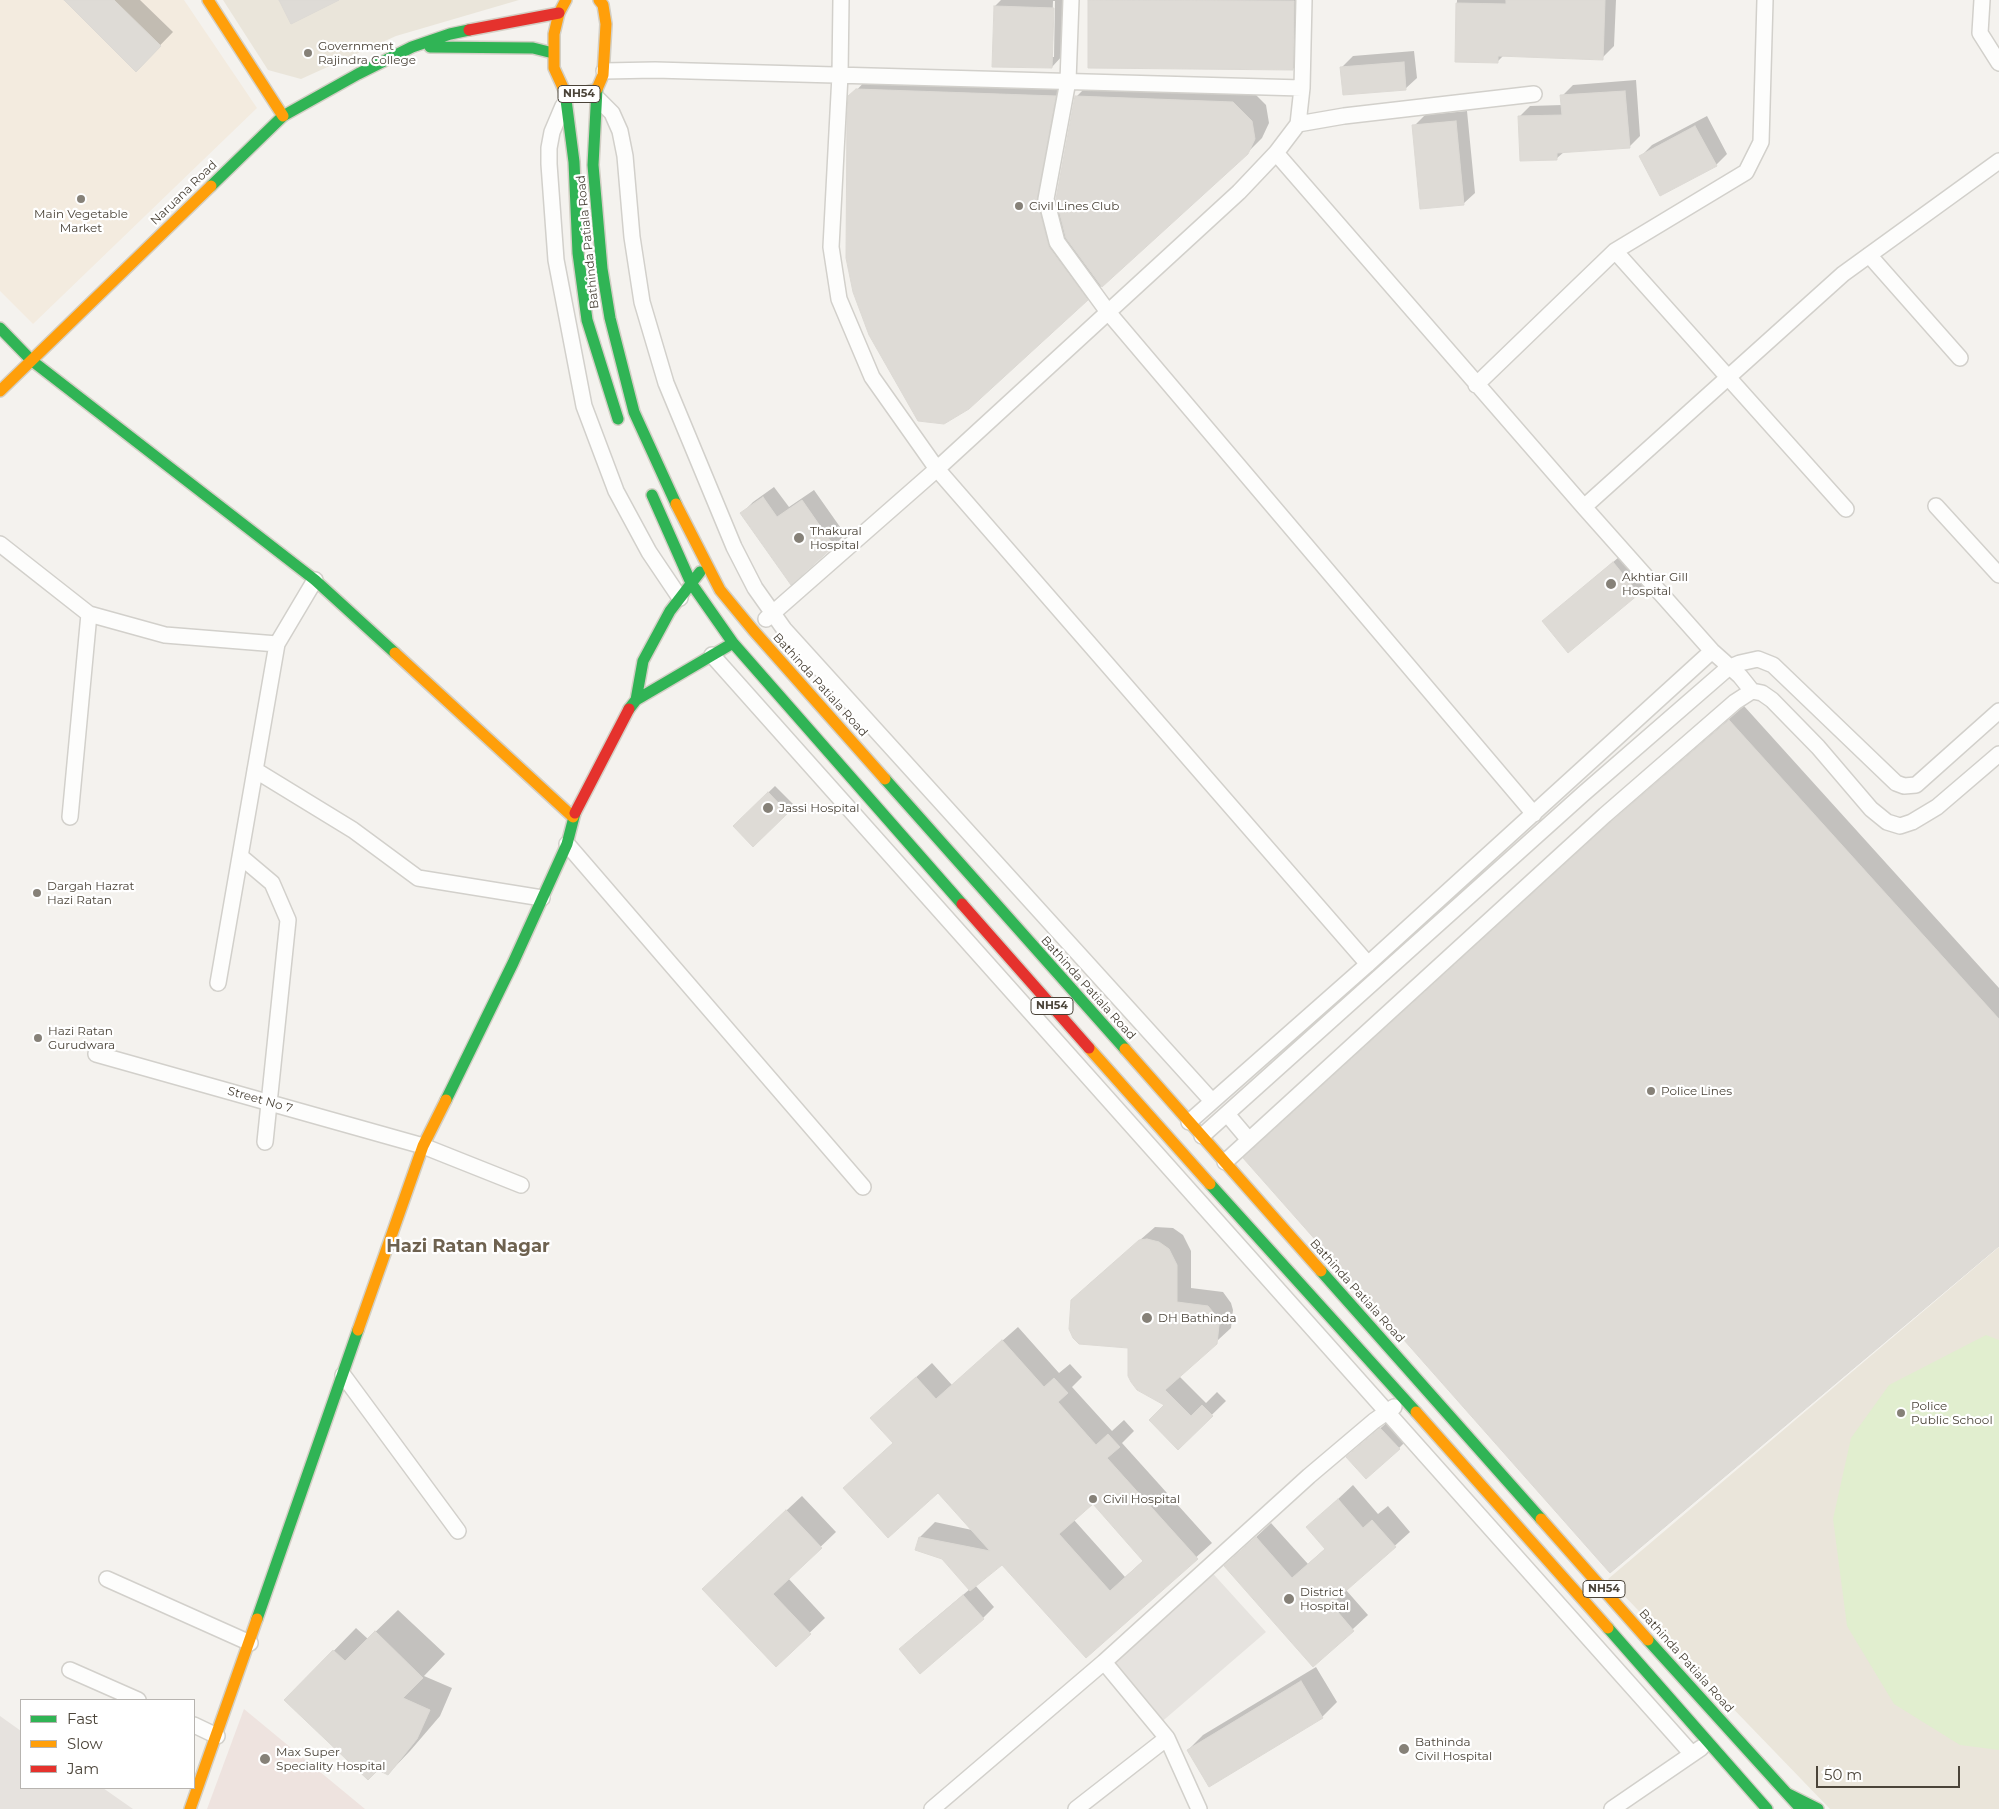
<!DOCTYPE html>
<style>
body{margin:0}
#map{position:relative;width:1999px;height:1809px;overflow:hidden;background:#f4f2ee;font-family:Montserrat,sans-serif}
canvas{display:block}
.legend{position:absolute;left:20px;top:1699px;width:175px;height:90px;box-sizing:border-box;background:#fff;border:1px solid #b7b4b0;margin:0;padding:6px 9px;list-style:none;font-size:15px;color:#4b4439}
.legend li{display:flex;align-items:center;gap:10px;height:25px}
.legend b{width:25px;border:1px solid #b7b4b0}
.scale{position:absolute;left:1816px;top:1766px;width:144px;height:22px;box-sizing:border-box;border:2px solid #4b4439;border-top:0;padding-left:6px;font-size:15px;line-height:18px;white-space:nowrap;color:#4b4439;-webkit-text-stroke:4px #fff;paint-order:stroke}
</style>
<div id="map">
<canvas width="1999" height="1809"></canvas>
<ul class="legend">
<li><b style="height:6px;background:#30b455"></b>Fast</li>
<li><b style="height:6px;background:#ff9f0a"></b>Slow</li>
<li><b style="height:6px;background:#e5322d"></b>Jam</li>
</ul>
<div class="scale">50 m</div>
</div>
<script>
const ctx = document.querySelector('canvas').getContext('2d');
ctx.lineJoin = 'round';
function paint(path, color) { ctx.fillStyle = color; ctx.fill(path, 'evenodd'); }
const poly = rows => new Path2D(rows.map(r => 'M' + r).join(''));
function strokePath(path, color, width, dash) { ctx.strokeStyle = color; ctx.lineWidth = width; ctx.lineCap = dash ? 'butt' : 'round'; ctx.setLineDash(dash || []); ctx.stroke(path); }
function label(font, color, halo, rows, align = 'center') {
  ctx.font = font + ' Montserrat,sans-serif'; ctx.lineWidth = 4.5; ctx.setLineDash([]); ctx.textBaseline = 'middle'; ctx.strokeStyle = halo; ctx.fillStyle = color; for (const [text, x, y, turn = 0] of rows) {
    ctx.save(); ctx.translate(x, y); ctx.rotate((+turn || 0) * Math.PI / 180); ctx.textAlign = isNaN(turn) ? turn : align; if (halo) ctx.strokeText(text, 0, 0); ctx.fillText(text, 0, 0); ctx.restore();
  }
}
paint(poly([
 [0,0,184,0,257,108,33,324,0,291]
]), '#f3ebdf');
paint(poly([
 [0,1716,21,1731,21,1788,103,1788,133,1809,0,1809]
]), '#e6e2de');
paint(poly([
 [223,0,519,0,396,36,301,79,268,70],
 [1999,1247,1999,1809,1830,1809,1608,1579]
]), '#eae5da');
paint(poly([
 [244,1709,365,1809,207,1809]
]), '#eee3df');
paint(poly([
 [1986,1335,1999,1340,1999,1750,1960,1745,1894,1704,1847,1626,1833,1519,1851,1438,1889,1385]
]), '#e1eecf');
paint(poly([
 [1207,1567,1266,1632,1158,1725,1104,1662]
]), '#e6e3df');
paint(poly([
 [66,0,140,0,173,32,136,70],
 [1001,0,1064,0,1063,55,1052,67,995,6],
 [1053,1,1055,1,1054,57,1051,57],
 [1090,0,1308,0,1307,54,1293,69,1089,67],
 [1457,0,1616,0,1614,46,1602,58,1504,55,1497,62,1456,61],
 [1414,51,1417,78,1405,89,1342,67,1353,56],
 [872,74,1070,81,1051,186,1056,203,1076,97,1091,82,1248,87,1266,105,1269,123,1262,138,1247,153,1087,299,850,97],
 [1636,80,1640,136,1629,147,1564,152,1557,158,1519,117,1530,106,1562,105,1562,96,1573,85],
 [1467,111,1475,193,1463,204,1414,126,1425,115],
 [1707,116,1727,154,1716,165,1641,156,1652,145],
 [774,487,789,507,814,490,845,534,834,546,742,513,753,502],
 [1625,552,1649,582,1568,651,1543,621],
 [1744,706,1999,988,1999,1245,1259,1144,1628,807],
 [775,786,794,805,753,846,734,826],
 [1155,1227,1173,1228,1183,1235,1191,1251,1191,1288,1223,1292,1231,1303,1233,1310,1231,1328,1179,1376,1206,1403,1217,1392,1226,1401,1178,1448,1166,1404,1129,1346,1087,1286],
 [1018,1327,1059,1373,1070,1364,1082,1377,1072,1387,1112,1431,1124,1420,1134,1431,1122,1443,1212,1543,1086,1656,1002,1563,975,1585,994,1607,983,1618,912,1638,970,1589,943,1557,920,1537,935,1522,972,1530,938,1491,845,1488,894,1442,887,1403,932,1363,952,1385],
 [1093,1503,1144,1560,1125,1577,1074,1520],
 [1392,1418,1410,1437,1399,1448,1348,1457],
 [1353,1485,1378,1514,1388,1506,1410,1532,1346,1590,1368,1615,1313,1666,1225,1566,1271,1523,1308,1564,1326,1548,1308,1527],
 [802,1496,836,1532,788,1578,825,1618,776,1665,718,1574],
 [398,1610,445,1654,424,1676,452,1688,440,1716,410,1751,388,1774,286,1700,356,1628,368,1639],
 [1316,1667,1337,1702,1322,1717,1188,1750,1203,1735]
]), '#0003');
const building = poly([
 [64,0,114,0,161,46,136,72,64,0],
 [279,0,339,0,291,24,279,0],
 [1088,0,1294,1,1293,70,1088,68,1088,0],
 [1506,0,1605,0,1603,60,1498,56,1498,63,1455,62,1456,3,1506,4,1506,0],
 [994,6,1054,8,1052,68,992,67,994,6],
 [1404,62,1406,90,1343,95,1340,67,1404,62],
 [856,89,1056,96,1037,201,1049,247,1088,300,969,409,944,424,918,421,869,335,853,292,846,258,847,112,848,96,856,89],
 [1625,91,1630,148,1557,153,1557,160,1520,161,1518,116,1562,115,1560,95,1625,91],
 [1075,96,1233,102,1252,121,1255,139,1248,154,1102,287,1066,238,1056,199,1075,96],
 [1456,121,1464,205,1420,209,1412,125,1456,121],
 [1695,126,1717,166,1660,196,1639,156,1695,126],
 [763,497,777,517,802,500,834,546,791,585,740,513,763,497],
 [1613,562,1639,594,1568,653,1542,621,1613,562],
 [1729,720,1999,1019,1999,1246,1610,1573,1243,1158,1611,822,1729,720],
 [768,792,788,813,753,847,733,826,768,792],
 [1147,1239,1159,1242,1169,1249,1177,1265,1177,1302,1208,1306,1217,1317,1219,1325,1217,1344,1165,1390,1191,1416,1202,1405,1213,1416,1178,1450,1149,1420,1164,1405,1137,1390,1131,1382,1128,1376,1128,1348,1079,1344,1073,1338,1069,1329,1071,1300,1139,1240,1147,1239],
 [1002,1340,1044,1387,1054,1378,1068,1393,1058,1402,1096,1445,1108,1434,1120,1447,1107,1458,1198,1559,1086,1658,1002,1565,970,1591,942,1559,915,1550,919,1537,990,1551,938,1493,888,1538,843,1488,893,1443,870,1418,916,1377,936,1399,1002,1340],
 [1093,1504,1143,1561,1110,1591,1059,1534,1093,1504],
 [1380,1428,1400,1449,1366,1479,1346,1457,1380,1428],
 [1338,1499,1363,1528,1372,1520,1396,1547,1331,1604,1354,1631,1313,1667,1224,1566,1256,1537,1292,1578,1325,1549,1306,1527,1338,1499],
 [786,1510,822,1548,773,1594,811,1634,776,1667,702,1589,786,1510],
 [963,1595,984,1619,920,1674,899,1649,963,1595],
 [375,1631,423,1678,403,1698,430,1710,417,1739,388,1775,378,1770,368,1780,284,1700,333,1650,345,1661,375,1631],
 [1301,1681,1323,1718,1209,1787,1187,1750,1301,1681]
]);
paint(building, '#dedbd6');
strokePath(building, '#dcd9d4', 1);
const street = poly([
 [841,0,840,75,831,247,839,299,872,377,937,469,1368,964],
 [1071,0,1068,81,1046,199,1057,242,1108,312,1534,814],
 [1982,0,1980,33,1999,63],
 [604,71,655,70,1302,88],
 [596,97,612,113,620,131,625,156,632,237,642,302,666,383,734,547,755,588,784,629,1212,1101],
 [563,106,552,132,549,148,549,164,556,260,584,406,616,491,649,552,680,598],
 [1298,124,1344,116,1534,94],
 [1276,153,1584,507,1712,651,1740,676,1752,691],
 [1615,251,1846,509],
 [1869,255,1960,358],
 [1476,385,1615,251,1746,172,1761,142,1765,0],
 [1936,506,1999,575],
 [1584,507,1843,274,1999,161],
 [0,544,89,614,165,635,277,644],
 [766,619,937,469,1239,192,1276,153,1298,124,1302,88,1304,0],
 [712,655,1692,1754],
 [255,770,353,830,418,878,542,898],
 [70,817,89,614],
 [567,844,863,1187],
 [240,856,272,883,288,920,265,1142],
 [218,983,277,644,315,580],
 [96,1054,423,1146,521,1185],
 [1227,1114,1249,1140],
 [1189,1122,1368,964,1712,651],
 [1202,1136,1583,794,1728,668,1740,663,1758,659,1773,665,1896,783,1904,786,1916,785,1999,711],
 [1225,1162,1605,815,1735,702,1752,691,1762,693,1772,700,1818,747,1871,809,1887,822,1900,826,1912,822,1937,807,1999,754],
 [343,1375,458,1531],
 [107,1579,250,1643],
 [70,1670,138,1700],
 [194,1725,217,1736],
 [1167,1738,1199,1809],
 [932,1809,1104,1662,1309,1476,1374,1421,1394,1407],
 [1076,1809,1167,1738,1104,1662],
 [1612,1809,1701,1748]
]);
const fast = poly([
 [430,47,533,48,553,53],
 [597,89,593,165,602,269,610,318,634,412,676,504],
 [565,92,574,162,578,253,587,320,618,419],
 [211,186,283,116,358,74,412,47,450,34,469,30],
 [0,328,31,360,315,580,395,653],
 [652,495,691,583,733,643,962,904],
 [636,700,643,661,670,611,700,572],
 [629,709,636,700,733,643],
 [885,779,1125,1049],
 [446,1100,513,963,567,844,575,813],
 [1210,1184,1416,1412],
 [1321,1271,1541,1519],
 [257,1619,358,1330],
 [1608,1628,1767,1809],
 [1648,1640,1801,1809],
 [1788,1794,1818,1809]
]);
const slow = poly([
 [208,0,283,116],
 [566,0,559,13,554,34,554,68,565,92,580,94,597,89,603,75,606,24,603,5,599,0],
 [0,391,211,186],
 [676,504,720,590,753,630,885,779],
 [395,653,573,817],
 [1089,1048,1210,1184],
 [1125,1049,1321,1271],
 [358,1330,423,1146,446,1100],
 [1416,1412,1608,1628],
 [1541,1519,1648,1640],
 [190,1809,257,1619]
]);
const jam = poly([
 [469,30,559,13],
 [575,813,629,709],
 [962,904,1089,1048]
]);
strokePath(street, '#d2d0cb', 18);
strokePath(fast, '#d3cfc5', 14);
strokePath(slow, '#d3cfc5', 14);
strokePath(jam, '#d3cfc5', 14);
strokePath(street, '#fdfdfc', 15);
strokePath(fast, '#30b455', 11);
strokePath(slow, '#ff9f0a', 11);
strokePath(jam, '#e5322d', 11);
for (const [x, y, r, color] of [
 [308,53,5,"#868178"],
 [81,199,5,"#868178"],
 [1019,206,5,"#868178"],
 [799,538,6,"#868178"],
 [1611,584,6,"#868178"],
 [768,808,6,"#868178"],
 [37,893,5,"#868178"],
 [38,1038,5,"#868178"],
 [1651,1091,5,"#868178"],
 [1147,1318,6,"#868178"],
 [1901,1413,5,"#868178"],
 [1093,1499,5,"#868178"],
 [1289,1599,6,"#868178"],
 [1404,1749,6,"#868178"],
 [265,1759,6,"#868178"]
]) { const dot = new Path2D(); dot.arc(x, y, r, 0, 2 * Math.PI); ctx.fillStyle = color; ctx.fill(dot); strokePath(dot, '#fff', 2); }
for (const [x, y, w] of [
 [579,94,42],
 [1052,1006,42],
 [1604,1589,42]
]) { const box = new Path2D(); box.roundRect(x - w / 2, y - 8.5, w, 17, 4); ctx.fillStyle = '#fff'; ctx.fill(box); strokePath(box, '#4b4439', 1); }
label('bold 11px', '#4b4439', null, [
 ["NH54",579,94],
 ["NH54",1052,1006],
 ["NH54",1604,1589]
]);
label('12px', '#4b4439', '#fff', [
 ["Government",318,46],
 ["Rajindra College",318,60],
 ["Civil Lines Club",1029,206],
 ["Main Vegetable",81,214,"center"],
 ["Market",81,228,"center"],
 ["Thakural",810,531],
 ["Hospital",810,545],
 ["Akhtiar Gill",1622,577],
 ["Hospital",1622,591],
 ["Jassi Hospital",779,808],
 ["Dargah Hazrat",47,886],
 ["Hazi Ratan",47,900],
 ["Hazi Ratan",48,1031],
 ["Gurudwara",48,1045],
 ["Police Lines",1661,1091],
 ["DH Bathinda",1158,1318],
 ["Police",1911,1406],
 ["Public School",1911,1420],
 ["Civil Hospital",1103,1499],
 ["District",1300,1592],
 ["Hospital",1300,1606],
 ["Bathinda",1415,1742],
 ["Civil Hospital",1415,1756],
 ["Max Super",276,1752],
 ["Speciality Hospital",276,1766]
], 'left');
label('12px', '#4b4439', '#fff', [
 ["Naruana Road",184,193,-44],
 ["Bathinda Patiala Road",588,242,-96],
 ["Bathinda Patiala Road",820,685,48],
 ["Bathinda Patiala Road",1088,988,48],
 ["Street No 7",260,1100,16],
 ["Bathinda Patiala Road",1357,1291,48],
 ["Bathinda Patiala Road",1686,1661,48]
]);
label('bold 18px', '#6e6250', '#fff', [
 ["Hazi Ratan Nagar",468,1247]
]);
</script>
